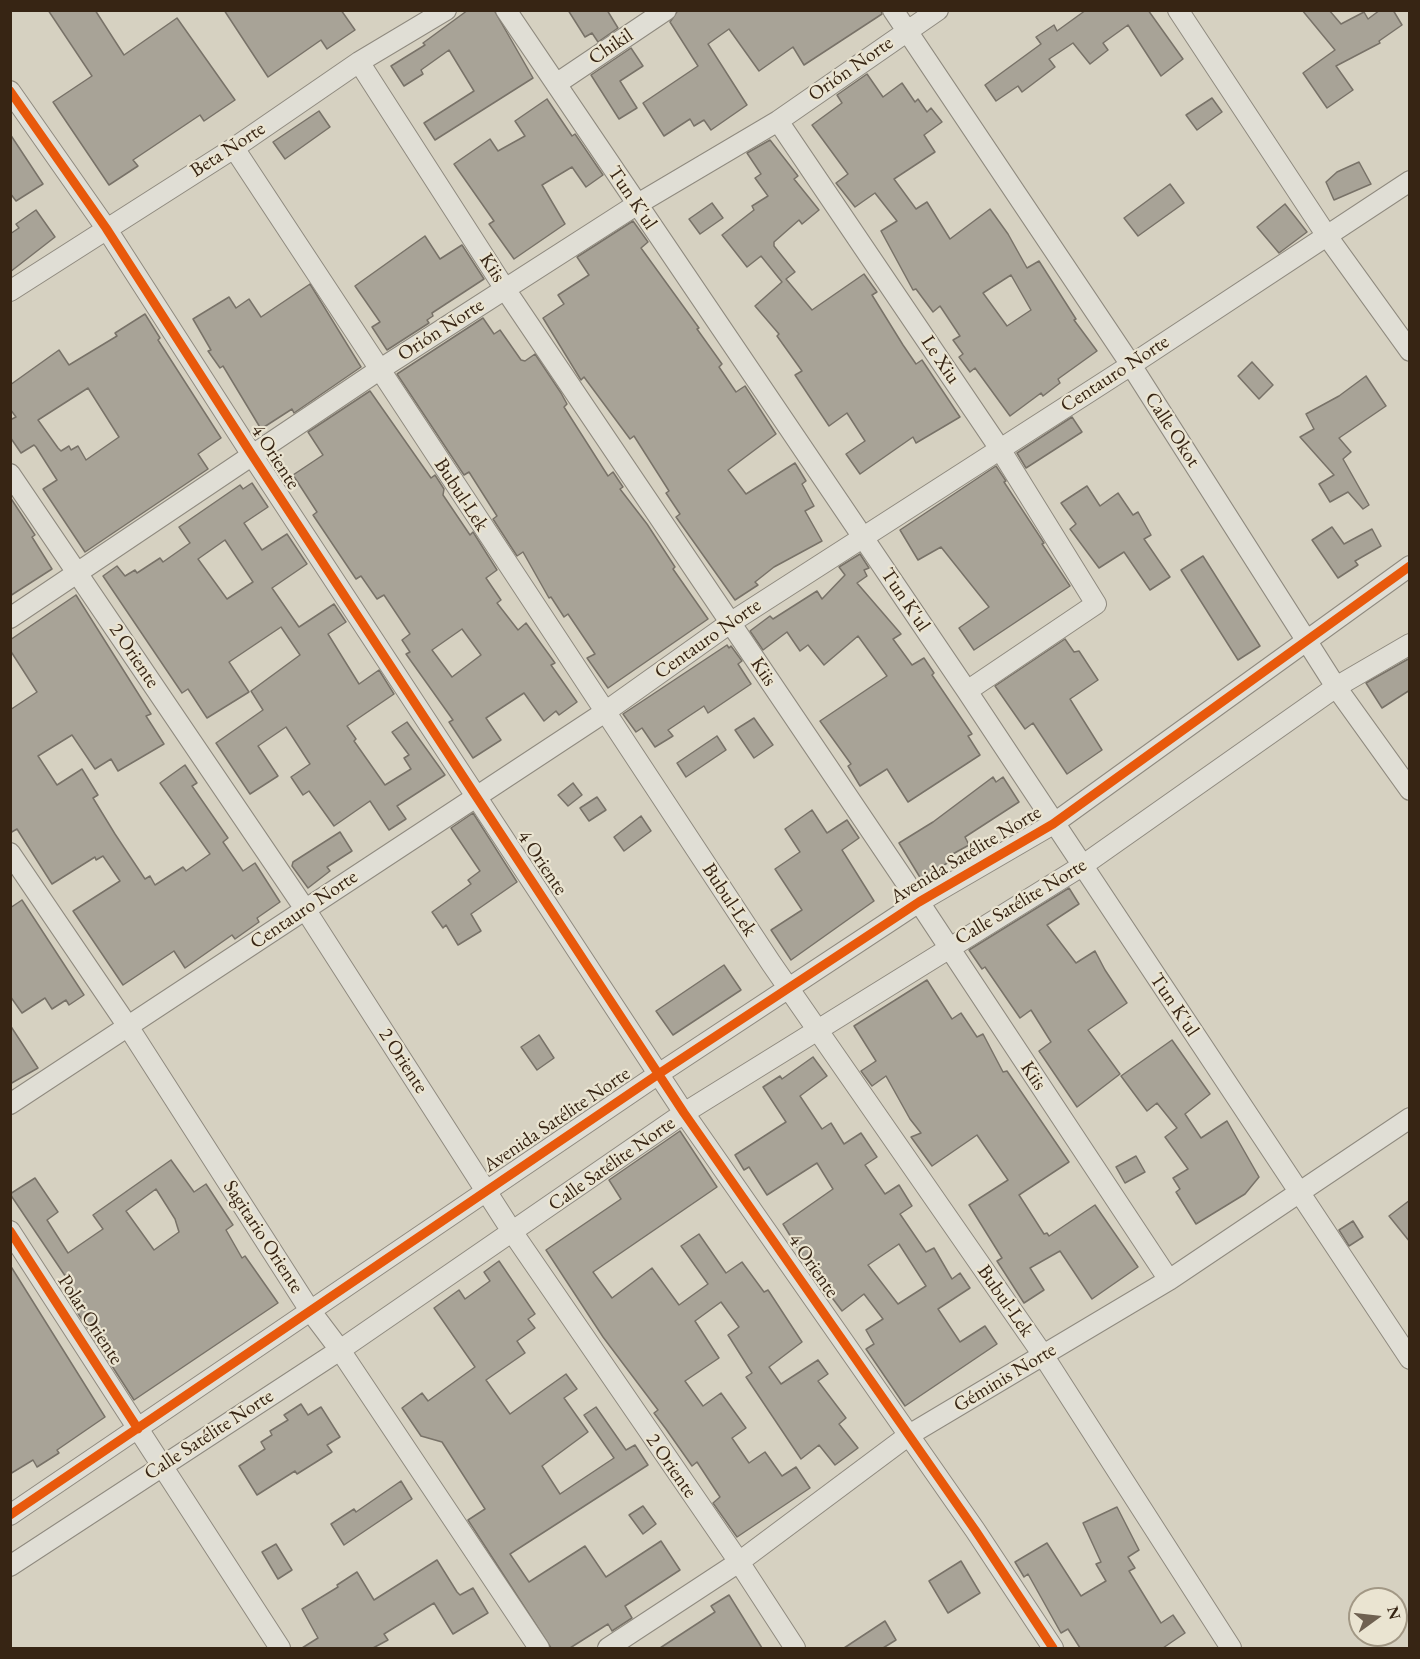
<!DOCTYPE html>
<meta charset="utf-8">
<style>
body{margin:0}
#map{position:relative;width:1420px;height:1659px;overflow:hidden;background:#d6d1c1;font-family:"EB Garamond",serif}
canvas{display:block}
.frame{position:absolute;inset:0;border:12px solid #372514;pointer-events:none}
.north{position:absolute;left:1348px;top:1587px;width:60px;height:60px;box-sizing:border-box;background:#eae4d1;border:2px solid #a29885;border-radius:50%;rotate:75deg;font-size:16px;font-weight:700;line-height:24px;text-align:center;color:#372514}
.north::after{content:'';display:block;margin:auto;width:21px;height:27px;background:#6f6151;clip-path:polygon(50% 0,100% 100%,50% 72%,0 100%)}
</style>
<div id="map">
<canvas width="1420" height="1659"></canvas>
<div class="frame"></div>
<div class="north">N</div>
</div>
<script>
const ctx = document.querySelector('canvas').getContext('2d');
ctx.lineJoin = 'round';
function paint(path, color) { ctx.fillStyle = color; ctx.fill(path, 'evenodd'); }
const poly = rows => new Path2D(rows.map(r => 'M' + r).join(''));
function strokePath(path, color, width, dash) { ctx.strokeStyle = color; ctx.lineWidth = width; ctx.lineCap = dash ? 'butt' : 'round'; ctx.setLineDash(dash || []); ctx.stroke(path); }
function label(font, color, halo, rows, align = 'center') {
  ctx.font = font + ' "EB Garamond",serif'; ctx.lineWidth = 4.5; ctx.setLineDash([]); ctx.textBaseline = 'middle'; ctx.strokeStyle = halo; ctx.fillStyle = color; for (const [text, x, y, turn = 0] of rows) {
    ctx.save(); ctx.translate(x, y); ctx.rotate((+turn || 0) * Math.PI / 180); ctx.textAlign = isNaN(turn) ? turn : align; if (halo) ctx.strokeText(text, 0, 0); ctx.fillText(text, 0, 0); ctx.restore();
  }
}
const building = poly([
 [48,10,95,10,124,55,177,18,235,100,204,121,200,115,133,160,138,166,109,185,53,102,92,76,48,10],
 [224,10,341,10,355,30,327,49,321,40,268,77,224,10],
 [468,10,494,10,533,78,435,140,424,123,474,91,449,50,421,70,423,74,404,86,391,66,425,45,423,43,468,10],
 [568,10,607,10,618,28,598,42,592,33,585,37,568,10],
 [678,10,881,10,882,14,804,65,793,47,759,71,729,29,708,44,747,105,711,130,704,120,694,126,690,119,664,136,643,103,698,66,670,22,678,10],
 [1086,10,1148,10,1183,59,1161,76,1128,25,1103,43,1108,50,1090,64,1073,43,1049,59,1055,67,1022,92,1018,86,996,101,985,85,1041,44,1036,37,1054,25,1057,31,1086,10],
 [1302,10,1329,10,1341,24,1364,12,1368,19,1380,10,1393,10,1402,25,1379,41,1380,43,1336,66,1353,90,1327,108,1303,73,1335,50,1302,10],
 [631,48,643,66,620,81,637,108,619,119,591,75,631,48],
 [867,74,883,97,902,83,915,102,918,99,927,112,931,108,942,122,924,135,935,152,894,179,916,209,927,202,950,239,990,209,1008,234,1027,268,1039,261,1076,319,1074,320,1097,351,1058,379,1060,383,1043,396,1041,393,1010,416,975,368,970,372,959,357,963,354,953,340,960,336,940,306,933,312,916,289,913,290,881,231,897,221,875,193,855,207,836,183,848,174,812,125,842,103,837,95,867,74],
 [1011,275,1031,310,1007,326,983,293,1011,275],
 [1212,98,1222,112,1197,130,1186,115,1212,98],
 [547,99,572,136,575,134,603,175,586,187,572,167,542,185,565,224,514,259,489,224,494,221,454,164,490,139,498,151,525,136,515,121,547,99],
 [319,111,330,127,285,159,273,142,319,111],
 [10,134,43,184,16,201,10,193,10,134],
 [770,140,798,176,794,179,819,210,802,224,799,220,774,242,774,246,795,272,786,279,812,310,864,274,877,292,872,295,903,345,916,364,922,360,960,417,916,443,913,437,860,474,846,454,865,441,847,413,829,426,795,375,802,371,777,336,779,334,755,306,782,282,761,256,747,267,722,235,754,210,752,206,768,196,755,178,761,174,747,153,770,140],
 [1359,162,1371,184,1334,200,1326,182,1337,172,1359,162],
 [1170,184,1184,203,1138,236,1124,218,1170,184],
 [712,203,723,218,700,234,689,219,712,203],
 [1285,204,1307,232,1279,253,1257,227,1285,204],
 [36,210,55,237,10,272,10,234,19,228,16,224,36,210],
 [633,221,648,242,641,248,699,328,697,329,722,364,719,367,736,392,745,386,776,434,728,470,746,494,795,463,806,481,802,484,814,506,805,511,822,541,774,567,755,582,758,585,735,600,676,517,680,514,666,493,669,491,634,436,630,439,584,377,581,380,543,318,564,304,558,295,589,275,577,257,633,221],
 [425,236,440,259,462,245,484,279,432,313,433,316,427,320,429,323,387,350,372,327,380,322,355,286,425,236],
 [310,284,361,367,294,413,292,409,261,429,223,366,220,368,208,351,211,350,193,319,229,297,236,308,249,299,261,317,310,284],
 [145,314,160,338,158,340,221,438,198,454,208,469,85,552,43,489,57,480,36,447,34,445,21,453,10,437,10,420,16,417,10,409,10,385,59,350,69,365,117,336,115,333,145,314],
 [88,388,119,437,86,460,78,446,71,450,69,446,61,451,58,448,38,420,88,388],
 [483,318,494,334,500,330,521,360,525,361,535,354,561,393,567,404,564,407,608,476,613,472,623,487,620,489,647,524,675,567,673,569,708,619,608,688,587,658,595,654,568,614,564,617,551,597,549,598,523,552,517,556,493,519,497,516,469,472,464,475,397,374,483,318],
 [1252,362,1273,385,1259,399,1238,376,1252,362],
 [1366,376,1386,406,1339,438,1351,452,1343,459,1369,505,1363,509,1348,492,1330,502,1319,484,1334,475,1300,437,1314,429,1306,414,1339,396,1366,376],
 [370,391,431,478,435,475,444,489,443,495,470,535,473,532,497,570,486,578,501,600,497,603,518,630,526,623,555,663,551,665,577,702,559,715,556,711,544,721,524,693,486,718,501,740,473,758,449,722,453,720,406,654,410,652,402,640,410,634,384,595,377,599,361,576,356,579,313,515,317,512,293,475,323,455,308,432,370,391],
 [462,629,481,655,452,677,432,650,462,629],
 [1072,417,1082,432,1026,468,1017,453,1072,417],
 [996,466,1006,481,1004,482,1044,543,1042,544,1070,586,974,650,959,628,989,607,941,547,918,560,900,530,996,466],
 [252,483,268,507,244,523,262,550,287,534,307,564,272,588,299,627,334,604,346,622,328,634,359,684,379,670,394,694,347,726,356,739,354,741,385,785,411,769,404,758,409,755,392,732,407,722,445,775,397,806,406,819,389,830,370,801,334,826,309,791,303,795,291,777,310,764,286,727,258,746,278,776,250,794,216,743,263,710,251,691,300,655,281,627,229,662,249,692,207,718,188,689,182,693,103,576,117,566,125,576,135,570,137,573,160,558,163,562,190,543,179,527,240,485,243,489,252,483],
 [225,540,253,582,227,599,198,559,225,540],
 [1087,486,1100,506,1118,493,1133,515,1138,512,1151,535,1144,539,1170,577,1150,590,1124,552,1099,568,1070,529,1076,524,1061,503,1087,486],
 [10,497,35,535,32,537,52,569,10,596,10,497],
 [1332,527,1344,544,1372,529,1381,546,1355,561,1358,565,1338,578,1312,540,1332,527],
 [860,554,869,568,864,570,867,576,857,583,901,634,893,639,912,665,924,658,934,673,932,675,972,734,968,736,980,755,908,802,887,769,860,786,848,766,851,764,820,721,887,676,858,636,824,665,808,645,800,651,787,632,763,650,750,631,770,616,773,619,817,591,822,599,845,575,839,567,860,554],
 [1203,556,1260,646,1238,660,1181,570,1203,556],
 [76,595,151,714,146,716,164,744,118,771,111,759,95,769,72,735,38,756,57,785,82,769,98,795,93,798,115,834,145,879,150,876,155,885,183,867,186,871,210,854,160,783,185,765,197,783,192,786,228,838,223,842,243,871,255,863,280,902,257,918,259,922,235,939,232,935,185,968,174,951,123,985,73,911,120,881,103,856,96,860,95,857,52,884,17,829,10,833,10,710,37,692,10,650,10,640,76,595],
 [1065,639,1074,652,1079,651,1098,680,1070,699,1102,750,1067,774,1033,723,1025,729,995,686,1065,639],
 [727,645,729,648,731,646,742,661,738,664,751,684,708,713,704,706,668,730,673,736,655,747,642,728,636,732,623,714,727,645],
 [1410,658,1410,690,1382,708,1366,683,1410,658],
 [754,718,773,745,754,758,735,730,754,718],
 [717,736,726,750,686,777,677,763,717,736],
 [993,777,996,782,1003,777,1019,802,965,837,969,845,951,855,954,859,921,879,899,843,933,822,993,777],
 [573,783,582,795,568,806,558,795,573,783],
 [597,797,606,810,589,821,580,808,597,797],
 [812,810,827,833,847,820,859,838,842,850,874,901,791,960,771,930,802,910,775,869,800,852,785,829,812,810],
 [473,813,517,882,471,914,481,931,458,945,446,925,443,928,432,912,471,884,468,880,480,871,451,828,473,813],
 [641,816,651,831,624,851,614,837,641,816],
 [340,832,352,851,327,867,330,871,308,888,292,866,293,862,340,832],
 [1069,888,1079,904,1047,925,1076,963,1095,951,1105,970,1127,1003,1088,1030,1120,1074,1077,1107,1039,1051,1051,1042,1031,1010,1020,1018,985,967,982,969,969,950,1069,888],
 [22,900,84,995,69,1005,66,1000,52,1009,45,998,22,1013,10,996,10,908,22,900],
 [724,965,741,990,673,1035,656,1011,724,965],
 [927,980,952,1019,961,1013,977,1037,983,1034,1003,1072,1007,1071,1069,1162,1019,1195,1044,1234,1047,1233,1049,1236,1095,1205,1138,1267,1092,1299,1060,1251,1030,1268,1044,1290,1024,1303,997,1261,1002,1258,969,1205,1008,1180,977,1135,932,1166,911,1137,921,1133,910,1119,886,1076,872,1086,861,1071,876,1061,854,1026,927,980],
 [10,1025,38,1068,10,1084,10,1025],
 [539,1035,554,1058,537,1070,521,1047,539,1035],
 [1172,1040,1210,1094,1185,1114,1201,1138,1227,1121,1259,1177,1245,1194,1196,1224,1176,1192,1180,1189,1173,1178,1188,1169,1165,1137,1177,1128,1157,1103,1147,1111,1121,1076,1172,1040],
 [813,1057,827,1076,800,1096,822,1129,831,1123,844,1144,861,1133,877,1157,865,1165,885,1194,899,1185,912,1206,900,1214,926,1252,934,1248,952,1279,960,1273,970,1288,938,1309,960,1342,985,1326,997,1344,905,1406,866,1349,874,1344,866,1330,883,1319,864,1294,842,1311,827,1291,825,1293,783,1224,833,1189,817,1163,767,1195,749,1167,744,1170,735,1155,786,1122,763,1087,780,1076,782,1079,813,1057],
 [899,1244,926,1286,898,1304,868,1265,899,1244],
 [680,1131,717,1187,593,1272,612,1298,652,1268,679,1305,708,1284,681,1246,699,1234,726,1273,742,1262,764,1292,768,1290,802,1342,769,1367,781,1384,818,1360,828,1374,818,1381,846,1418,839,1424,858,1448,835,1465,819,1445,801,1459,746,1377,752,1373,728,1335,739,1327,721,1302,695,1321,719,1358,685,1381,703,1406,721,1393,746,1428,732,1438,749,1463,765,1452,782,1476,796,1467,810,1488,737,1537,713,1503,720,1497,697,1462,692,1466,666,1429,654,1413,658,1410,603,1337,546,1250,621,1199,609,1180,680,1131],
 [1136,1156,1145,1172,1125,1183,1116,1167,1136,1156],
 [171,1160,194,1192,206,1184,233,1225,226,1230,242,1258,245,1256,278,1303,134,1400,70,1301,78,1295,10,1194,35,1178,58,1212,47,1220,68,1253,103,1229,93,1215,171,1160],
 [156,1189,175,1219,179,1232,154,1250,126,1211,156,1189],
 [1410,1200,1410,1242,1389,1216,1410,1200],
 [1353,1221,1363,1237,1349,1246,1339,1230,1353,1221],
 [499,1261,535,1314,528,1319,535,1328,517,1341,525,1353,486,1380,510,1414,566,1374,577,1389,564,1398,588,1432,542,1466,560,1494,614,1458,584,1415,596,1407,626,1450,635,1445,648,1465,510,1554,529,1582,585,1546,606,1577,661,1541,680,1570,625,1606,632,1618,612,1631,608,1624,570,1648,551,1648,468,1520,485,1509,442,1442,421,1436,402,1408,422,1393,428,1401,475,1367,434,1308,459,1290,465,1299,490,1281,484,1272,499,1261],
 [10,1265,105,1417,57,1450,59,1453,37,1467,33,1460,10,1474,10,1265],
 [301,1404,308,1415,321,1407,340,1437,327,1445,332,1452,297,1474,295,1471,257,1495,239,1466,265,1449,261,1442,272,1435,270,1431,288,1420,284,1415,301,1404],
 [401,1481,412,1499,344,1545,331,1524,354,1509,356,1512,401,1481],
 [643,1506,656,1524,643,1534,629,1515,643,1506],
 [1117,1507,1139,1550,1128,1557,1135,1568,1129,1571,1161,1623,1173,1615,1185,1633,1163,1648,1080,1648,1068,1629,1061,1633,1028,1574,1024,1577,1015,1562,1047,1543,1081,1596,1106,1581,1096,1564,1101,1562,1083,1523,1117,1507],
 [276,1544,292,1570,278,1579,262,1552,276,1544],
 [437,1560,457,1592,460,1595,473,1588,488,1613,453,1634,434,1603,384,1634,388,1640,373,1648,302,1648,318,1638,302,1609,338,1587,337,1585,357,1572,374,1600,437,1560],
 [961,1561,980,1593,948,1613,929,1581,961,1561],
 [729,1595,762,1648,660,1648,715,1612,711,1606,729,1595],
 [885,1621,896,1640,883,1648,844,1648,885,1621]
]);
paint(building, '#a8a397');
strokePath(building, '#787268', 1.5);
const street = poly([
 [506,10,967,691,1410,1359],
 [893,10,1131,365,1336,687,1410,790],
 [1178,10,1327,236,1410,351],
 [359,62,505,289,919,902,1169,1280],
 [556,84,666,10],
 [10,91,106,228,252,455,684,1113,975,1530,1053,1648],
 [778,121,1000,449,1096,604,967,691],
 [234,148,771,963,1043,1355,1231,1648],
 [10,291,234,148,359,62,446,10],
 [10,474,305,909,513,1233,739,1562,795,1648],
 [10,618,379,370,636,205,778,121,938,10],
 [10,853,129,1028,309,1309,340,1350,539,1648],
 [10,1104,605,712,730,623,1131,365,1410,181],
 [10,1231,280,1648],
 [10,1515,660,1073,919,902,1053,824,1410,566],
 [10,1566,340,1350,684,1113,1082,866,1336,687,1410,644],
 [608,1648,739,1562,909,1435,1169,1280,1410,1118]
]);
strokePath(street, '#8f8a7f', 22);
strokePath(street, '#e0ded5', 20);
strokePath(poly([
 [10,91,106,228,252,455,684,1113,975,1530,1053,1648],
 [10,1231,138,1429],
 [10,1515,660,1073,919,902,1053,824,1410,566]
]), '#e8590c', 9);
label('20px', '#372514', '#eae4d1', [
 ["Chikil",611,47,-34],
 ["Orión Norte",851,69,-35],
 ["Beta Norte",228,150,-33],
 ["Tun K'ul",632,198,56],
 ["Kiis",492,268,57],
 ["Orión Norte",441,330,-33],
 ["Le Xiu",940,360,56],
 ["Centauro Norte",1115,374,-33],
 ["Calle Okot",1172,430,57],
 ["4 Oriente",275,457,57],
 ["Bubul-Lek",461,495,57],
 ["Tun K'ul",905,600,56],
 ["Centauro Norte",708,639,-35],
 ["2 Oriente",134,656,56],
 ["Kiis",763,672,56],
 ["Avenida Satélite Norte",966,855,-31],
 ["4 Oriente",542,863,56],
 ["Bubul-Lek",729,900,57],
 ["Calle Satélite Norte",1021,902,-31],
 ["Centauro Norte",304,910,-34],
 ["Tun K'ul",1174,1005,56],
 ["2 Oriente",403,1061,57],
 ["Kiis",1033,1076,56],
 ["Avenida Satélite Norte",557,1120,-34],
 ["Calle Satélite Norte",612,1164,-35],
 ["Sagitario Oriente",263,1237,57],
 ["4 Oriente",813,1266,55],
 ["Bubul-Lek",1005,1301,55],
 ["Polar Oriente",90,1320,57],
 ["Géminis Norte",1005,1378,-31],
 ["Calle Satélite Norte",209,1435,-33],
 ["2 Oriente",671,1466,55]
]);
</script>
